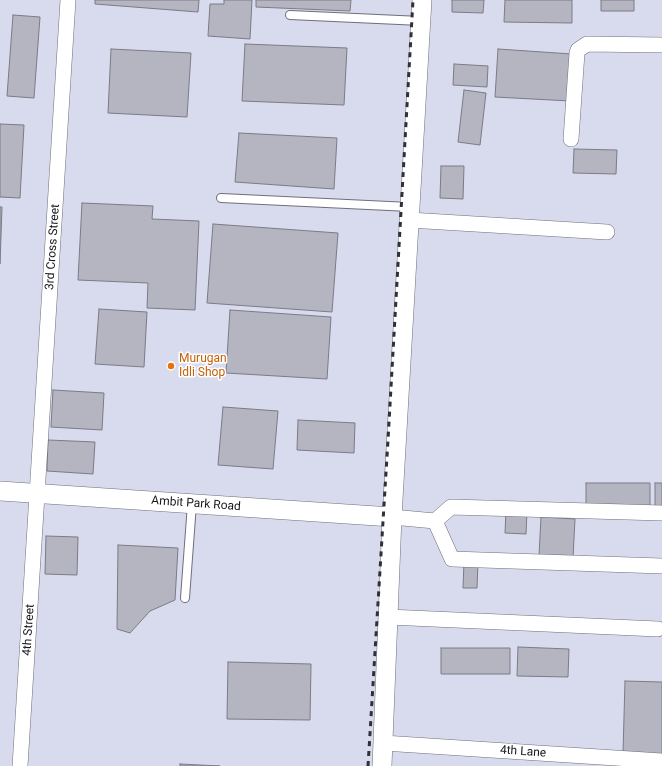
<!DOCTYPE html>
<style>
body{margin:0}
canvas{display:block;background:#e5e6f2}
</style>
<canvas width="662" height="766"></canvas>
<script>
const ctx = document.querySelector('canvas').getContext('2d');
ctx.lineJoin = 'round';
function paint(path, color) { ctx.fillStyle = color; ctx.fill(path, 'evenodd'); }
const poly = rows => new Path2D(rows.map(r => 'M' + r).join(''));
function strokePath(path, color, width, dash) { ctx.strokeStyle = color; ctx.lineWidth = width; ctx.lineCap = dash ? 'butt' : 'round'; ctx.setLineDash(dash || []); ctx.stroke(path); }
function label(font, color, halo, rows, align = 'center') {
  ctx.font = font + ' Roboto,sans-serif'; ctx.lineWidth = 3; ctx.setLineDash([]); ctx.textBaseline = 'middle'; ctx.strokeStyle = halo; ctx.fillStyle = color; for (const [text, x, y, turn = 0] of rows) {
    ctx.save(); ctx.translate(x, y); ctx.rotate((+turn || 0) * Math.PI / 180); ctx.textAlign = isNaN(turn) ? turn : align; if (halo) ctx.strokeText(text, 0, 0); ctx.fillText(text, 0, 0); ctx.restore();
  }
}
paint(poly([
 [0,0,662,0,662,766,0,766]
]), '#d8daee');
const building = poly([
 [95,0,199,0,198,12,95,4,95,0],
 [224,0,252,0,250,39,208,36,210,4,224,4,224,0],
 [256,0,351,0,350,11,256,7,256,0],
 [452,0,484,0,483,13,452,12,452,0],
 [505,0,572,0,572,23,504,22,505,0],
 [601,0,634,0,634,11,601,11,601,0],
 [13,15,40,17,34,98,7,96,13,15],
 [245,44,347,48,344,105,242,101,245,44],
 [111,49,191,53,187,117,108,113,111,49],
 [498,49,572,54,570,101,495,97,498,49],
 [454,64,488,66,487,87,453,85,454,64],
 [464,90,486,93,480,145,458,142,464,90],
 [0,124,24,125,20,198,0,197,0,124],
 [239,133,337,138,334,189,235,182,239,133],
 [574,149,617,150,616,174,573,173,574,149],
 [441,166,464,166,463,199,440,198,441,166],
 [82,203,153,206,152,219,199,221,195,310,147,308,148,283,78,280,82,203],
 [0,207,2,207,0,264,0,207],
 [213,224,338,233,332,312,207,303,213,224],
 [99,309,147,312,144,367,95,364,99,309],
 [230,310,331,317,327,379,226,373,230,310],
 [53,390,104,393,102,430,51,427,53,390],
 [223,407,278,411,273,469,218,465,223,407],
 [298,420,355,423,354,453,297,450,298,420],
 [48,440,95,442,93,474,47,471,48,440],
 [586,483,650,483,650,508,586,508,586,483],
 [655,483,662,483,662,509,655,509,655,483],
 [506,510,527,511,526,534,505,533,506,510],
 [541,517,575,519,573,558,539,556,541,517],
 [46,536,78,537,77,575,45,574,46,536],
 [118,545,178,548,175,600,150,611,130,633,117,629,118,545],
 [464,562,478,562,477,588,463,588,464,562],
 [518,647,569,649,568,677,517,676,518,647],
 [441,648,510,648,510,674,441,674,441,648],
 [228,662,311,664,310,720,227,719,228,662],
 [625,681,662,682,662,754,623,753,625,681],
 [180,764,220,766,180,766,180,764]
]);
paint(building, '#b4b5c1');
strokePath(building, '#7b7c87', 1);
const service = poly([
 [290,15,421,21],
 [221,198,410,207],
 [185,598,192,504]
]);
const minor = poly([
 [571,139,577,53,578,50,587,44,662,45],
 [409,220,607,232],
 [392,517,435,521,451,507,662,513],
 [435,521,452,559,662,566],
 [388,617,658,629],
 [383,743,662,761],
 [20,766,68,0]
]);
const tertiary = poly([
 [0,491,392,517],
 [382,766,392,517,422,0]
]);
strokePath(service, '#6e6f7a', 10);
strokePath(minor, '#6e6f7a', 16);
strokePath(tertiary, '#6e6f7a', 20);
strokePath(service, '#fff', 8);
strokePath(minor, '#fff', 15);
strokePath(tertiary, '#fff', 19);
strokePath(poly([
 [368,766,388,440,413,0]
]), '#303136', 3, [5, 5]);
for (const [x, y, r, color] of [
 [171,366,4,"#e8710a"]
]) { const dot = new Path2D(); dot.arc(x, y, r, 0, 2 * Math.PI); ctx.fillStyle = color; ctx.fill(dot); strokePath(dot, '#fff', 1.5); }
label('12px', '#16171b', '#fff', [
 ["3rd Cross Street",53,247,-86],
 ["Ambit Park Road",196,504,4],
 ["4th Street",29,630,-86],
 ["4th Lane",523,752,4]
]);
label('12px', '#c56008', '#fff', [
 ["Murugan",179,359],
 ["Idli Shop",179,373]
], 'left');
</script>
